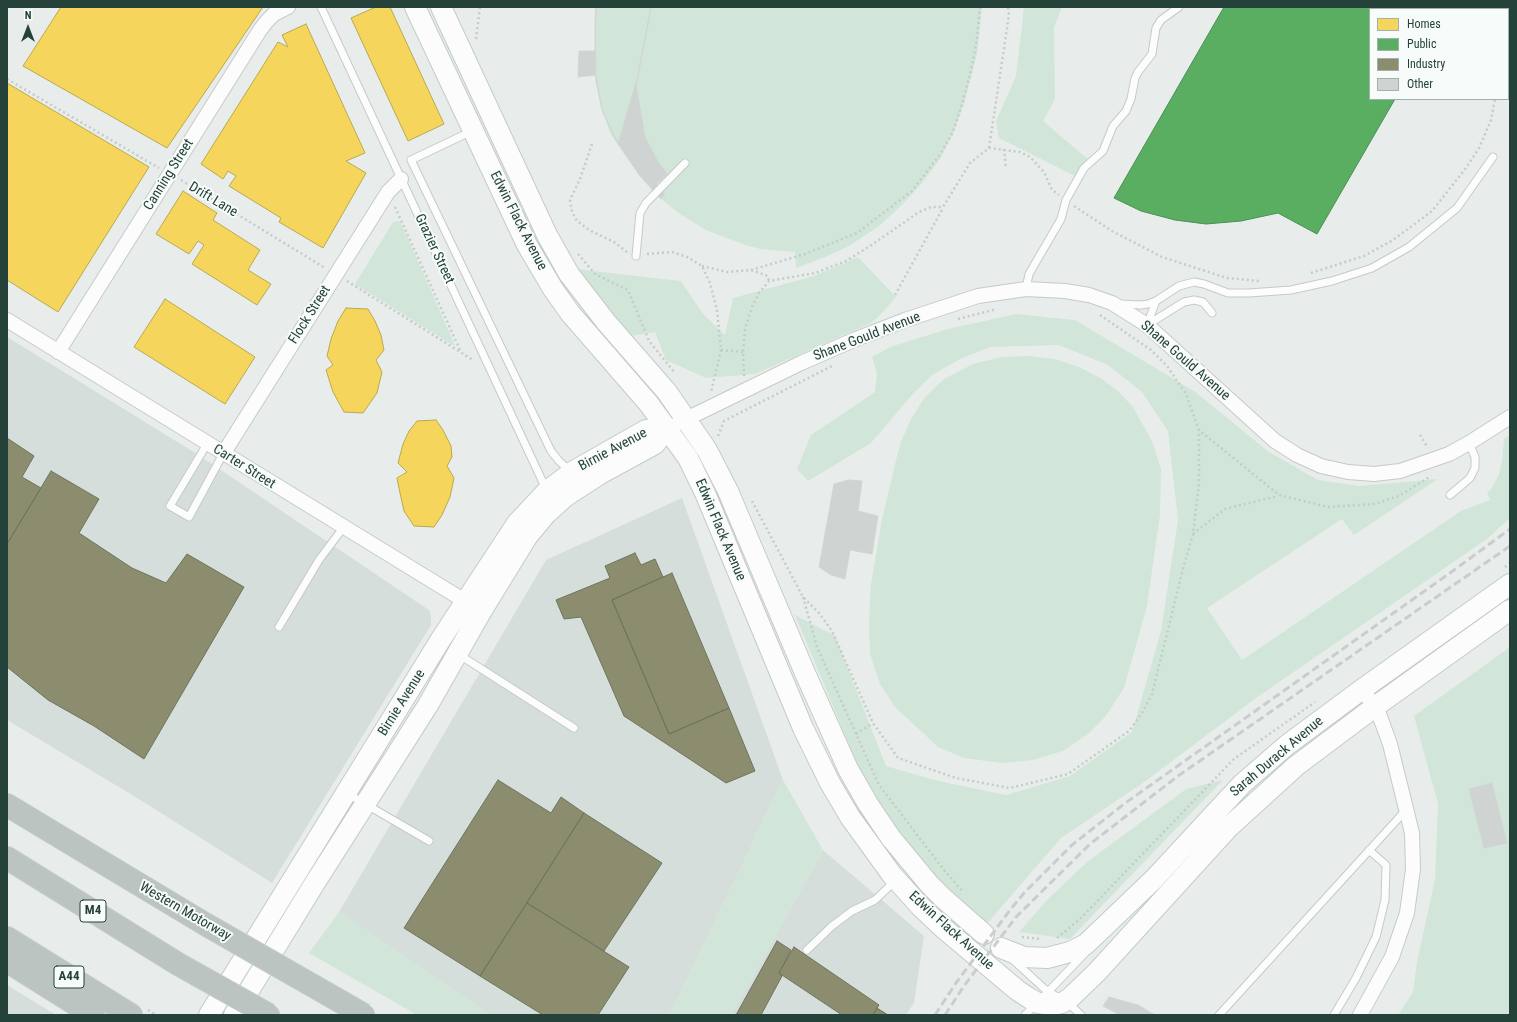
<!DOCTYPE html>
<style>
body{margin:0}
#map{position:relative;width:1517px;height:1022px;overflow:hidden;background:#e8edeb;font-family:"Roboto Condensed",sans-serif}
canvas{display:block}
.frame{position:absolute;inset:0;border:8px solid #24423a;pointer-events:none}
.legend{position:absolute;left:1369px;top:8px;width:140px;height:92px;box-sizing:border-box;background:#f7fbf9;border:1px solid #a3b1ad;margin:0;padding:5px 7px;list-style:none;font-size:12px;color:#24423a}
.legend li{display:flex;align-items:center;gap:8px;height:20px}
.legend b{width:20px;border:1px solid #a3b1ad}
.north{position:absolute;left:8px;top:8px;width:40px;height:40px;-webkit-text-stroke:3px #f7fbf9;paint-order:stroke;rotate:0deg;font-size:11px;font-weight:700;line-height:16px;text-align:center;color:#24423a}
.north::after{content:'';display:block;margin:auto;width:14px;height:18px;background:#24423a;clip-path:polygon(50% 0,100% 100%,50% 72%,0 100%)}
</style>
<div id="map">
<canvas width="1517" height="1022"></canvas>
<div class="frame"></div>
<ul class="legend">
<li><b style="height:11px;background:#f6d55c"></b>Homes</li>
<li><b style="height:11px;background:#5aae61"></b>Public</li>
<li><b style="height:11px;background:#8c8c6e"></b>Industry</li>
<li><b style="height:11px;background:#cfd4d2"></b>Other</li>
</ul>
<div class="north">N</div>
</div>
<script>
const ctx = document.querySelector('canvas').getContext('2d');
ctx.lineJoin = 'round';
function paint(path, color) { ctx.fillStyle = color; ctx.fill(path, 'evenodd'); }
const poly = rows => new Path2D(rows.map(r => 'M' + r).join(''));
function strokePath(path, color, width, dash) { ctx.strokeStyle = color; ctx.lineWidth = width; ctx.lineCap = dash ? 'butt' : 'round'; ctx.setLineDash(dash || []); ctx.stroke(path); }
function label(font, color, halo, rows, align = 'center') {
  ctx.font = font + ' "Roboto Condensed",sans-serif'; ctx.lineWidth = 4; ctx.setLineDash([]); ctx.textBaseline = 'middle'; ctx.strokeStyle = halo; ctx.fillStyle = color; for (const [text, x, y, turn = 0] of rows) {
    ctx.save(); ctx.translate(x, y); ctx.rotate((+turn || 0) * Math.PI / 180); ctx.textAlign = isNaN(turn) ? turn : align; if (halo) ctx.strokeText(text, 0, 0); ctx.fillText(text, 0, 0); ctx.restore();
  }
}
paint(poly([
 [7,337,197,454,429,610,431,616,431,625,272,883,134,796,7,720],
 [682,498,783,780,670,1015,490,1015,339,912,546,560],
 [823,850,924,936,914,1003,906,1015,731,1015],
 [7,985,56,1015,7,1015]
]), '#d6dedb');
paint(poly([
 [596,7,982,7,977,54,964,104,953,134,940,159,922,183,902,205,878,227,849,246,823,258,796,268,795,252,760,249,745,245,706,230,680,214,661,199,640,176,610,133,602,110,596,81,595,24],
 [1024,7,1062,7,1054,28,1055,99,1043,121,1089,160,1075,176,999,138,996,121,1016,76],
 [400,221,455,345,454,346,355,284,393,222],
 [858,257,896,297,882,313,871,323,755,374,706,378,666,360,655,332,631,336,576,269,681,281,703,314,725,335,733,298,814,276],
 [1016,314,1075,320,1194,391,1269,452,1318,480,1359,486,1438,479,1354,535,1342,519,1207,608,1242,660,1461,511,1490,500,1487,493,1492,488,1499,474,1502,461,1504,439,1510,435,1510,518,1487,539,1256,698,1143,783,1061,838,985,926,936,879,868,790,795,615,835,636,886,766,938,781,1006,795,1070,776,1132,732,1161,631,1178,520,1168,431,1142,392,1108,365,1059,345,991,347,962,358,932,375,912,395,871,443,808,481,797,469,811,435,875,392,877,373,872,357,890,347,948,329],
 [1028,356,1055,359,1079,367,1102,379,1118,391,1133,407,1152,441,1161,469,1160,515,1147,606,1124,688,1105,717,1088,734,1063,751,1033,760,1001,763,964,758,938,747,895,707,880,684,870,654,869,623,871,584,882,519,897,456,901,442,910,421,924,398,944,379,973,364,1002,357],
 [1510,647,1510,1015,1398,1015,1413,992,1417,962,1435,879,1438,804,1414,716],
 [783,780,823,850,731,1015,670,1015],
 [1223,780,1070,939,1019,932,1047,900,1087,862,1186,789],
 [339,912,490,1015,417,1015,309,953]
]), '#d1e6d8');
const homes = poly([
 [61,7,263,7,167,148,23,66,61,7],
 [376,7,390,7,444,124,408,141,351,18,376,7],
 [306,24,365,153,346,161,366,173,323,248,279,222,281,218,229,186,236,176,228,171,223,179,201,164,278,42,288,47,282,35,306,24],
 [7,83,149,167,58,312,7,280,7,83],
 [183,191,217,213,213,220,260,250,248,270,271,284,257,305,192,264,204,245,198,241,189,254,156,234,183,191],
 [165,299,255,357,225,404,134,347,165,299],
 [346,308,368,309,375,321,381,335,384,350,376,360,382,372,377,393,363,413,344,412,333,392,326,370,333,365,327,356,331,339,338,321,346,308],
 [436,420,443,430,451,446,452,457,447,466,454,478,450,497,442,515,434,527,414,526,404,511,400,493,397,478,407,472,398,463,403,444,409,431,417,421,436,420]
]);
paint(homes, '#f6d55c');
strokePath(homes, '#b7a952', 1);
const public = poly([
 [1224,7,1402,7,1401,9,1370,9,1370,99,1395,99,1317,234,1278,213,1241,221,1206,224,1175,220,1141,211,1114,198,1224,7]
]);
paint(public, '#5aae61');
strokePath(public, '#4a8e55', 1);
const industry = poly([
 [7,438,34,456,22,477,41,488,7,544,7,438],
 [51,471,99,499,79,533,132,568,166,583,187,554,244,587,144,759,94,726,48,700,7,667,7,544,51,471],
 [635,553,641,565,655,559,663,577,612,600,669,734,729,708,755,771,726,783,624,716,581,617,564,619,556,600,610,578,605,566,635,553],
 [672,573,729,708,669,734,612,600,672,573],
 [498,780,551,813,561,797,584,813,480,976,404,928,498,780],
 [584,813,662,863,604,951,527,903,584,813],
 [527,903,629,967,598,1015,543,1015,480,976,527,903],
 [777,941,791,950,779,973,782,976,761,1015,736,1015,777,941],
 [794,947,879,1005,873,1015,842,1015,779,973,794,947],
 [877,1008,888,1015,873,1015,877,1008]
]);
paint(industry, '#8c8c6e');
strokePath(industry, '#6d765e', 1);
const building = poly([
 [596,7,651,7,638,76,618,144,602,110,596,81,595,24,596,7],
 [596,7,651,7,636,85,645,137,657,160,667,174,656,184,665,195,661,199,640,176,618,144,602,110,596,75,578,77,579,51,595,51,596,7],
 [849,480,862,481,858,511,878,516,872,554,850,550,845,579,831,575,819,567,834,484,849,480],
 [1492,783,1507,843,1484,848,1469,789,1492,783],
 [1109,997,1138,1005,1155,1015,1120,1015,1103,1006,1109,997]
]);
paint(building, '#cfd4d2');
strokePath(building, '#d1d6d4', 1);
const lane = poly([
 [321,7,546,489],
 [472,131,411,160,551,451,559,461,570,471],
 [636,256,640,213,646,203,685,163],
 [1026,289,1029,274,1061,219,1066,200,1084,168,1103,151,1113,126,1126,111,1131,99,1135,78,1138,72,1152,54,1156,28,1161,20,1179,7],
 [1120,304,1141,305,1148,304,1156,301,1179,286,1194,282,1204,284,1228,293,1249,293,1291,290,1332,281,1372,268,1409,247,1457,208,1493,157],
 [1147,325,1184,302,1194,300,1203,302,1212,313],
 [1147,325,1156,301],
 [207,444,170,506,189,517,223,454],
 [1450,495,1470,478,1475,468,1475,457,1469,443],
 [279,627,319,560,343,528],
 [458,654,574,728],
 [348,794,429,841],
 [807,950,832,926,852,911,875,900,895,881],
 [1012,959,1048,992,1066,1001,1081,1015],
 [1045,995,1087,951],
 [1025,1015,1036,1004],
 [1219,1015,1406,810],
 [1334,1015,1356,978,1376,937,1385,900,1386,865,1369,850]
]);
const street = poly([
 [7,320,473,606],
 [58,352,260,30,267,21,274,14,288,7],
 [678,423,801,363,856,339,905,320,978,296,1026,289,1065,291,1089,295,1112,303,1147,325,1275,441,1297,455,1321,466,1348,472,1374,474,1400,471,1449,454,1469,443,1510,417],
 [223,454,388,192,401,179],
 [1360,1015,1392,957,1407,913,1413,869,1412,833,1390,744,1376,706,1361,690]
]);
const secondary = poly([
 [415,7,527,245,553,289,570,313,649,404,688,458,705,493,803,728,830,783,850,817,892,875,920,906,942,927,1017,990,1029,998,1038,1003,1053,1005,1062,1003,1070,998,1097,972,1229,827,1296,766,1376,706,1510,610],
 [441,7,547,235,569,274,606,322,667,392,707,450,728,491,805,673,848,769,868,804,891,838,929,884,943,898,984,934],
 [1001,948,1024,957,1047,958,1070,952,1086,944,1154,879,1242,784,1287,745,1361,690,1510,584],
 [209,1015,441,639,517,523,547,491,572,472,646,430,667,428],
 [234,1015,313,886,428,705,481,612,527,537,546,514,566,496,600,474,655,444,667,428]
]);
const highway = poly([
 [7,805,205,924],
 [7,858,178,964],
 [7,938,131,1015],
 [7,961,93,1015]
]);
strokePath(lane, '#c5cac8', 9);
strokePath(street, '#c5cac8', 16);
strokePath(secondary, '#c3cbc8', 22);
strokePath(highway, '#c3ccc9', 24);
strokePath(poly([
 [1508,15,1510,14],
 [476,39,480,7],
 [7,79,159,168],
 [592,144,580,179,570,200,572,212,577,221,589,230,614,242,627,252],
 [989,148,1009,15,1008,7],
 [1004,149,1006,169],
 [181,180,325,268],
 [1074,206,1112,231,1162,257,1227,278,1260,281],
 [395,207,461,352],
 [578,254,595,274,628,290,649,341,675,373],
 [647,254,672,252,687,257,702,266,710,283,717,310,721,350,711,392],
 [702,266,727,272,751,270,768,276,769,281],
 [751,270,805,254,857,233,912,191,941,153,953,132,962,104,971,71,977,39,980,7],
 [1311,273,1364,256,1393,240,1432,211,1466,168,1479,148,1491,120,1495,99],
 [347,281,473,360],
 [895,295,943,208],
 [1100,315,1151,350,1167,366,1186,394,1199,430,1279,495,1328,507,1374,504,1399,496,1431,476],
 [958,319,997,309],
 [721,350,743,352],
 [744,376,743,352,745,329,752,307,759,293,769,281,815,273,846,261,873,244,919,212,931,207,943,207,970,163,989,148,1020,152,1030,157,1044,172,1052,190,1059,195],
 [1420,435,1428,448],
 [718,436,724,421,832,366],
 [752,501,803,597,819,613,832,631,873,723,898,758,956,778,1010,788,1068,774,1129,731,1142,713,1152,694,1184,565,1193,534,1199,484,1199,430],
 [1193,534,1225,509,1278,496],
 [1505,567,1510,563],
 [803,597,817,647,879,785,944,870,963,892],
 [856,734,873,723],
 [1022,937,1041,939],
 [1057,938,1079,920,1234,759,1315,702],
 [148,1010,156,1015]
]), '#c3ccca', 2.5, [2, 3]);
strokePath(lane, '#fcfcfc', 7);
strokePath(street, '#fcfcfc', 14);
strokePath(secondary, '#fcfcfc', 20);
strokePath(highway, '#bcc4c2', 22);
strokePath(poly([
 [935,1015,956,983,1010,910,1024,893,1072,845,1124,804,1450,573,1510,529],
 [945,1015,964,986,1016,917,1090,844,1178,776,1510,546]
]), '#c9cdcc', 3, [8, 4]);
const highwayBridge = poly([
 [205,924,364,1015],
 [178,964,269,1015]
]);
strokePath(highwayBridge, '#c3ccc9', 24, []);
strokePath(highwayBridge, '#bcc4c2', 22);
for (const [x, y, w] of [
 [93,911,26],
 [69,977,30]
]) { const box = new Path2D(); box.roundRect(x - w / 2, y - 11, w, 22, 3); ctx.fillStyle = '#f7fbf9'; ctx.fill(box); strokePath(box, '#24423a', 1); }
label('bold 13px', '#24423a', null, [
 ["M4",93,911],
 ["A44",69,977]
]);
label('14px', '#24423a', '#f7fbf9', [
 ["Canning Street",169,175,-58],
 ["Drift Lane",213,200,31],
 ["Edwin Flack Avenue",518,221,63],
 ["Grazier Street",434,249,65],
 ["Flock Street",310,315,-58],
 ["Shane Gould Avenue",867,337,-21],
 ["Shane Gould Avenue",1185,361,41],
 ["Birnie Avenue",613,450,-28],
 ["Carter Street",244,467,32],
 ["Edwin Flack Avenue",720,530,67],
 ["Birnie Avenue",402,703,-58],
 ["Sarah Durack Avenue",1277,757,-40],
 ["Western Motorway",185,912,30],
 ["Edwin Flack Avenue",951,931,42]
]);
</script>
